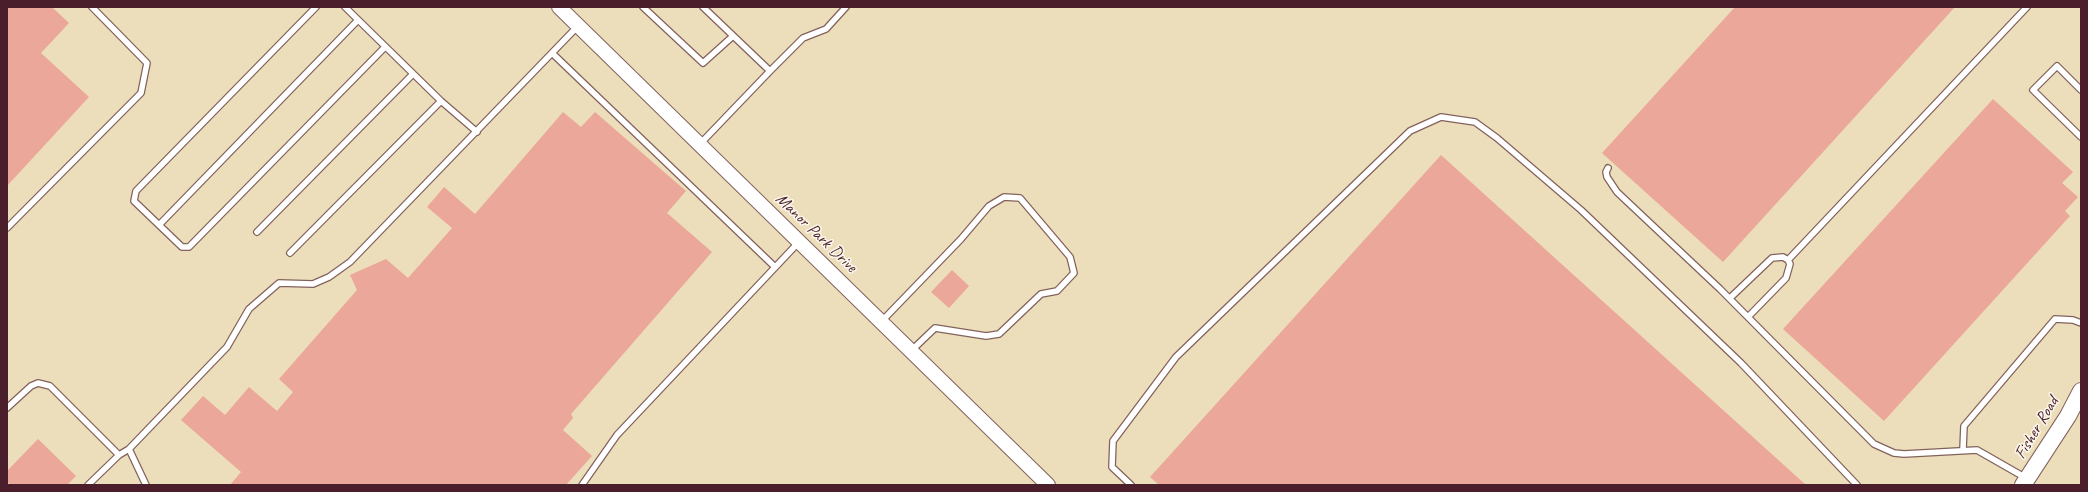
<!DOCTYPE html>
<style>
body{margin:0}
#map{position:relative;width:2088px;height:492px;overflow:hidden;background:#ecdeba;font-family:Caveat,sans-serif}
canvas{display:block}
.frame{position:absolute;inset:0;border:8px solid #4a1f2b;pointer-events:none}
</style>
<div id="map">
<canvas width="2088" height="492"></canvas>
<div class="frame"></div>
</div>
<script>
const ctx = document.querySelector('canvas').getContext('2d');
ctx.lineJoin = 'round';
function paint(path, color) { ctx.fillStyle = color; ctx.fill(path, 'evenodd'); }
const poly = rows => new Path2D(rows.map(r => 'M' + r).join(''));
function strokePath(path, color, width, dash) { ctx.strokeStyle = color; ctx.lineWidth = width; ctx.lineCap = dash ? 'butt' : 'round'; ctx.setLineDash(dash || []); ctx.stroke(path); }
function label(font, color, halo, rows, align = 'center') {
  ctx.font = font + ' Caveat,sans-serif'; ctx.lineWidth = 3; ctx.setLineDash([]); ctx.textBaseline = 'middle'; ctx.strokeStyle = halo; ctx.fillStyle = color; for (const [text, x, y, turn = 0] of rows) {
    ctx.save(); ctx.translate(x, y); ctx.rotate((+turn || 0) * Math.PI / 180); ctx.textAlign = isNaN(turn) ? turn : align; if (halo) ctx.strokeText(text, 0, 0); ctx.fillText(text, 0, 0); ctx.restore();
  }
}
paint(poly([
 [7,7,52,7,69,23,41,53,89,97,7,186],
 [1735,7,1955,7,1723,262,1602,153],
 [1993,99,2073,172,2062,183,2078,197,2065,211,2070,216,1884,421,1783,329],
 [563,112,581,127,595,112,686,191,667,213,712,252,571,414,573,418,563,430,592,456,566,485,230,485,241,472,181,420,203,396,225,415,249,387,277,411,293,392,279,379,357,290,350,275,386,259,408,278,452,228,427,207,444,187,475,214],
 [1441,155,1806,485,1159,485,1150,477],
 [952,270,969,286,949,308,931,292],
 [38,439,76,476,67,485,11,485,7,482,7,471]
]), '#eba799');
const service = poly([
 [316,7,136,191,134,201,182,247,189,247,385,47],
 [345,7,441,101,477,132],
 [643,7,703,63,733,36],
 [552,53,775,267],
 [770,71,803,38,826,29,846,7],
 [2081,90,2057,66,2033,90,2081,137],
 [700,144,770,71,703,7],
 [1608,168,1606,172,1607,177,1617,192,1720,289,1874,444,1894,453,1904,454,1977,450,2026,478],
 [159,225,358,20],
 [7,228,141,93,147,63,92,7],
 [257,232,413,74],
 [290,253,441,101],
 [1730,298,1772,258,1783,257,1788,260],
 [1748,317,1786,278,1790,264,1788,260,2027,7],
 [881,322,961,239,989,206,1004,197,1020,198,1070,257,1074,273,1057,291,1041,294,999,334,986,336,935,328,912,350],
 [7,408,31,386,38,383,50,386,119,455],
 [1963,449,1964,426,2055,319,2073,320,2081,323],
 [88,485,119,455,129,449],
 [146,485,129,449,227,347,249,309,279,283,313,284,329,277,350,262,578,26],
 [582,485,617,435,798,243],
 [1131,485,1112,467,1113,441,1176,357,1410,131,1441,117,1475,122,1497,138,1581,210,1741,363,1857,485]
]);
const tertiary = poly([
 [559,7,1048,485]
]);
const secondary = poly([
 [2023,485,2068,416,2081,391]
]);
strokePath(service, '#83625d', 8);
strokePath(tertiary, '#83625d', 16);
strokePath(secondary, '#83625d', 18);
strokePath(service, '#fff', 5.5);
strokePath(tertiary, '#fff', 14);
strokePath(secondary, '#fff', 16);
label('17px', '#4a1f2b', '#fbf7ec', [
 ["Manor Park Drive",816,233,44],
 ["Fisher Road",2037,428,-59]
]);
</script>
